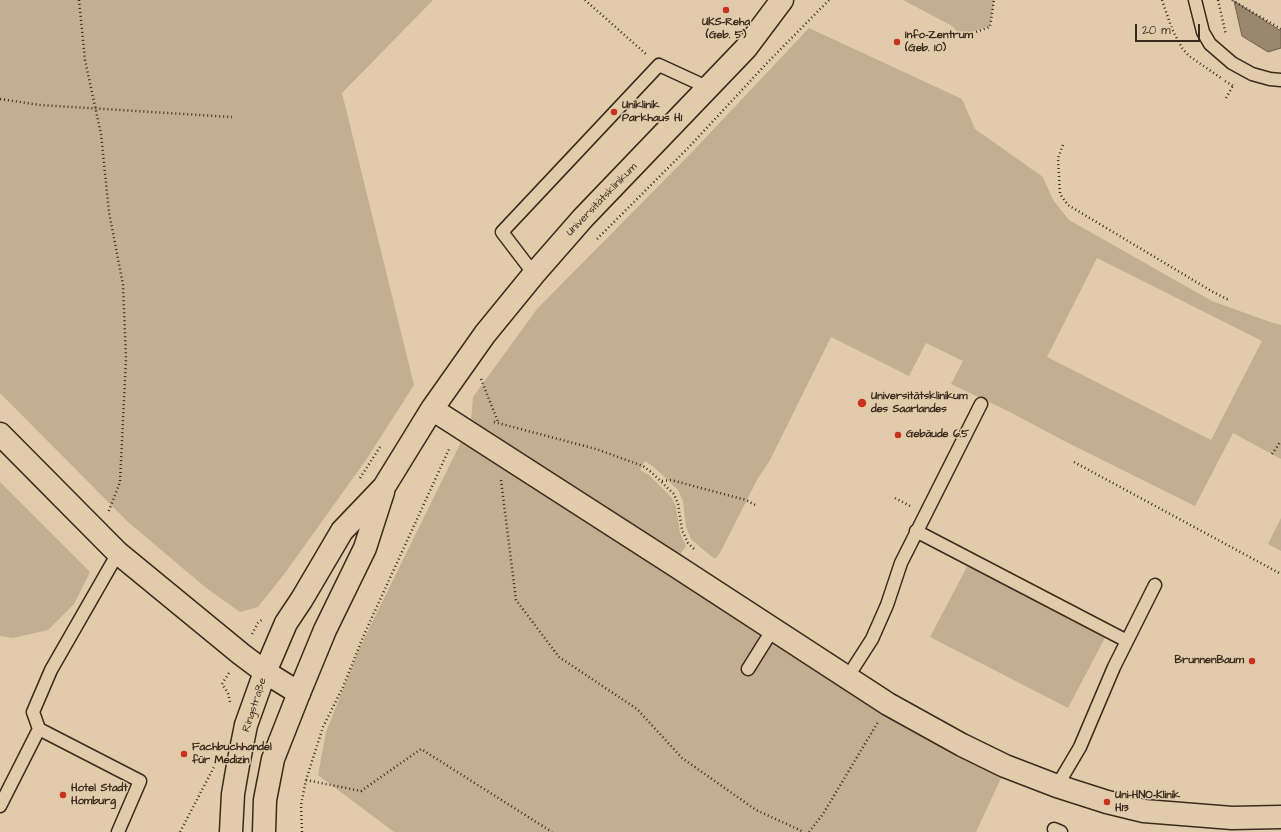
<!DOCTYPE html>
<meta charset="utf-8">
<style>
body{margin:0}
#map{position:relative;width:1281px;height:832px;overflow:hidden;background:#e1cbaa;font-family:"Architects Daughter",sans-serif}
canvas{display:block}
.scale{position:absolute;left:1135px;top:24px;width:65px;height:18px;box-sizing:border-box;border:2px solid #3b2a1e;border-top:0;padding-left:5px;font-size:12px;line-height:14px;white-space:nowrap;color:#3b2a1e;-webkit-text-stroke:3px #e1cbaa;paint-order:stroke}
</style>
<div id="map">
<canvas width="1281" height="832"></canvas>
<div class="scale">20 m</div>
</div>
<script>
const ctx = document.querySelector('canvas').getContext('2d');
ctx.lineJoin = 'round';
function paint(path, color) { ctx.fillStyle = color; ctx.fill(path, 'evenodd'); }
const poly = rows => new Path2D(rows.map(r => 'M' + r).join(''));
function strokePath(path, color, width, dash) { ctx.strokeStyle = color; ctx.lineWidth = width; ctx.lineCap = dash ? 'butt' : 'round'; ctx.setLineDash(dash || []); ctx.stroke(path); }
function label(font, color, halo, rows, align = 'center') {
  ctx.font = font + ' "Architects Daughter",sans-serif'; ctx.lineWidth = 3; ctx.setLineDash([]); ctx.textBaseline = 'middle'; ctx.strokeStyle = halo; ctx.fillStyle = color; for (const [text, x, y, turn = 0] of rows) {
    ctx.save(); ctx.translate(x, y); ctx.rotate((+turn || 0) * Math.PI / 180); ctx.textAlign = isNaN(turn) ? turn : align; if (halo) ctx.strokeText(text, 0, 0); ctx.fillText(text, 0, 0); ctx.restore();
  }
}
paint(poly([
 [0,0,433,0,342,93,414,385,366,460,285,573,258,607,240,612,205,587,128,522,0,393],
 [903,0,994,0,990,26,961,35,952,26],
 [809,28,962,99,975,129,1043,177,1053,200,1069,220,1212,301,1270,322,1281,325,1281,459,1233,433,1195,506,1068,443,1008,411,951,384,963,361,926,343,909,376,831,337,769,462,758,478,720,553,715,559,701,548,691,539,686,527,683,501,678,490,655,468,645,461,640,470,649,475,672,498,676,507,680,533,686,546,678,558,471,421,473,397,537,309,693,151],
 [1097,258,1262,341,1211,440,1047,357],
 [461,442,768,637,882,714,1002,776,976,832,394,832,318,775,326,732,359,649],
 [0,482,90,572,74,604,48,630,13,638,0,636],
 [1281,518,1281,551,1268,544],
 [969,563,1107,634,1068,708,930,637]
]), '#c3ae91');
const water = poly([
 [1234,1,1281,31,1281,48,1268,52,1242,36,1234,1]
]);
paint(water, '#99866d');
strokePath(water, '#73614d', 1);
const lane = poly([
 [1195,0,1203,32,1210,44,1232,63,1252,74,1270,79,1281,80],
 [534,274,502,232,659,65,709,88],
 [916,531,1127,641],
 [748,669,773,629],
 [847,678,872,639,887,605,901,563,981,404],
 [1057,786,1080,747,1114,667,1155,585],
 [0,806,39,729],
 [1054,829,1061,832],
 [118,832,140,781,39,729,33,712,51,670,118,553]
]);
const street = poly([
 [432,409,673,564,888,704,962,745,1005,766,1057,786,1107,802,1144,811,1232,818,1281,817],
 [265,672,286,623,302,599,342,531,384,487,432,409,485,334,534,274,583,218,746,48,782,0],
 [299,693,325,630,365,548,383,492]
]);
const secondary = poly([
 [0,434,118,553,241,654,265,672,299,693,273,759,265,800,264,832],
 [231,832,233,794,238,765,246,725,265,672]
]);
strokePath(lane, '#3b2a1e', 15);
strokePath(street, '#3b2a1e', 25);
strokePath(secondary, '#3b2a1e', 25);
strokePath(poly([
 [79,0,85,60,101,134,109,212,123,285,126,358,120,482,108,513],
 [585,0,646,54],
 [1162,0,1172,29,1182,48,1189,56,1221,78],
 [1218,0,1226,35],
 [1232,0,1281,29],
 [961,37,990,27,994,0],
 [1225,81,1233,86],
 [1226,98,1234,84],
 [0,99,40,105,232,117],
 [1063,145,1058,158,1060,194,1068,205,1213,292,1229,300],
 [597,239,689,147,767,63,829,0],
 [481,379,498,422],
 [494,422,596,449,643,466,651,472,674,494,678,504,682,530,688,543,695,550],
 [1272,454,1281,441],
 [1074,462,1281,574],
 [360,478,380,447],
 [501,480,516,600,559,657,637,709,682,758,756,810,804,832],
 [662,481,671,480,746,500,757,506],
 [895,498,912,507],
 [252,634,258,623,263,619],
 [229,673,222,684,228,693,230,702],
 [306,780,361,791,421,749,552,832],
 [180,832,214,767],
 [302,832,301,805,306,780,323,727,343,687,363,637,450,447],
 [809,832,823,814,878,722]
]), '#3b2a1e', 2.5, [1, 3]);
strokePath(lane, '#e1cbaa', 12);
strokePath(street, '#e1cbaa', 22);
strokePath(secondary, '#e1cbaa', 22);
for (const [x, y, r, color] of [
 [726,10,4,"#c8321e"],
 [897,42,4,"#c8321e"],
 [614,112,4,"#c8321e"],
 [862,403,5,"#c8321e"],
 [898,435,4,"#c8321e"],
 [1252,661,4,"#c8321e"],
 [184,754,4,"#c8321e"],
 [63,795,4,"#c8321e"],
 [1107,802,4,"#c8321e"]
]) { const dot = new Path2D(); dot.arc(x, y, r, 0, 2 * Math.PI); ctx.fillStyle = color; ctx.fill(dot); strokePath(dot, '#e1cbaa', 1.5); }
label('bold 11px', '#3b2a1e', '#e1cbaa', [
 ["UKS-Reha",726,23,"center"],
 ["(Geb. 5)",726,36,"center"],
 ["Info-Zentrum",905,36],
 ["(Geb. 10)",905,49],
 ["Uniklinik",622,106],
 ["Parkhaus H1",622,119],
 ["Universitätsklinikum",871,397],
 ["des Saarlandes",871,410],
 ["Gebäude 6.5",906,435],
 ["BrunnenBaum",1244,661,"right"],
 ["Fachbuchhandel",192,748],
 ["für Medizin",192,761],
 ["Hotel Stadt",71,789],
 ["Homburg",71,802],
 ["Uni-HNO-Klinik",1115,796],
 ["H13",1115,809]
], 'left');
label('11px', '#3b2a1e', '#e1cbaa', [
 ["Universitätsklinikum",602,200,-46],
 ["Ringstraße",255,705,-72]
]);
</script>
